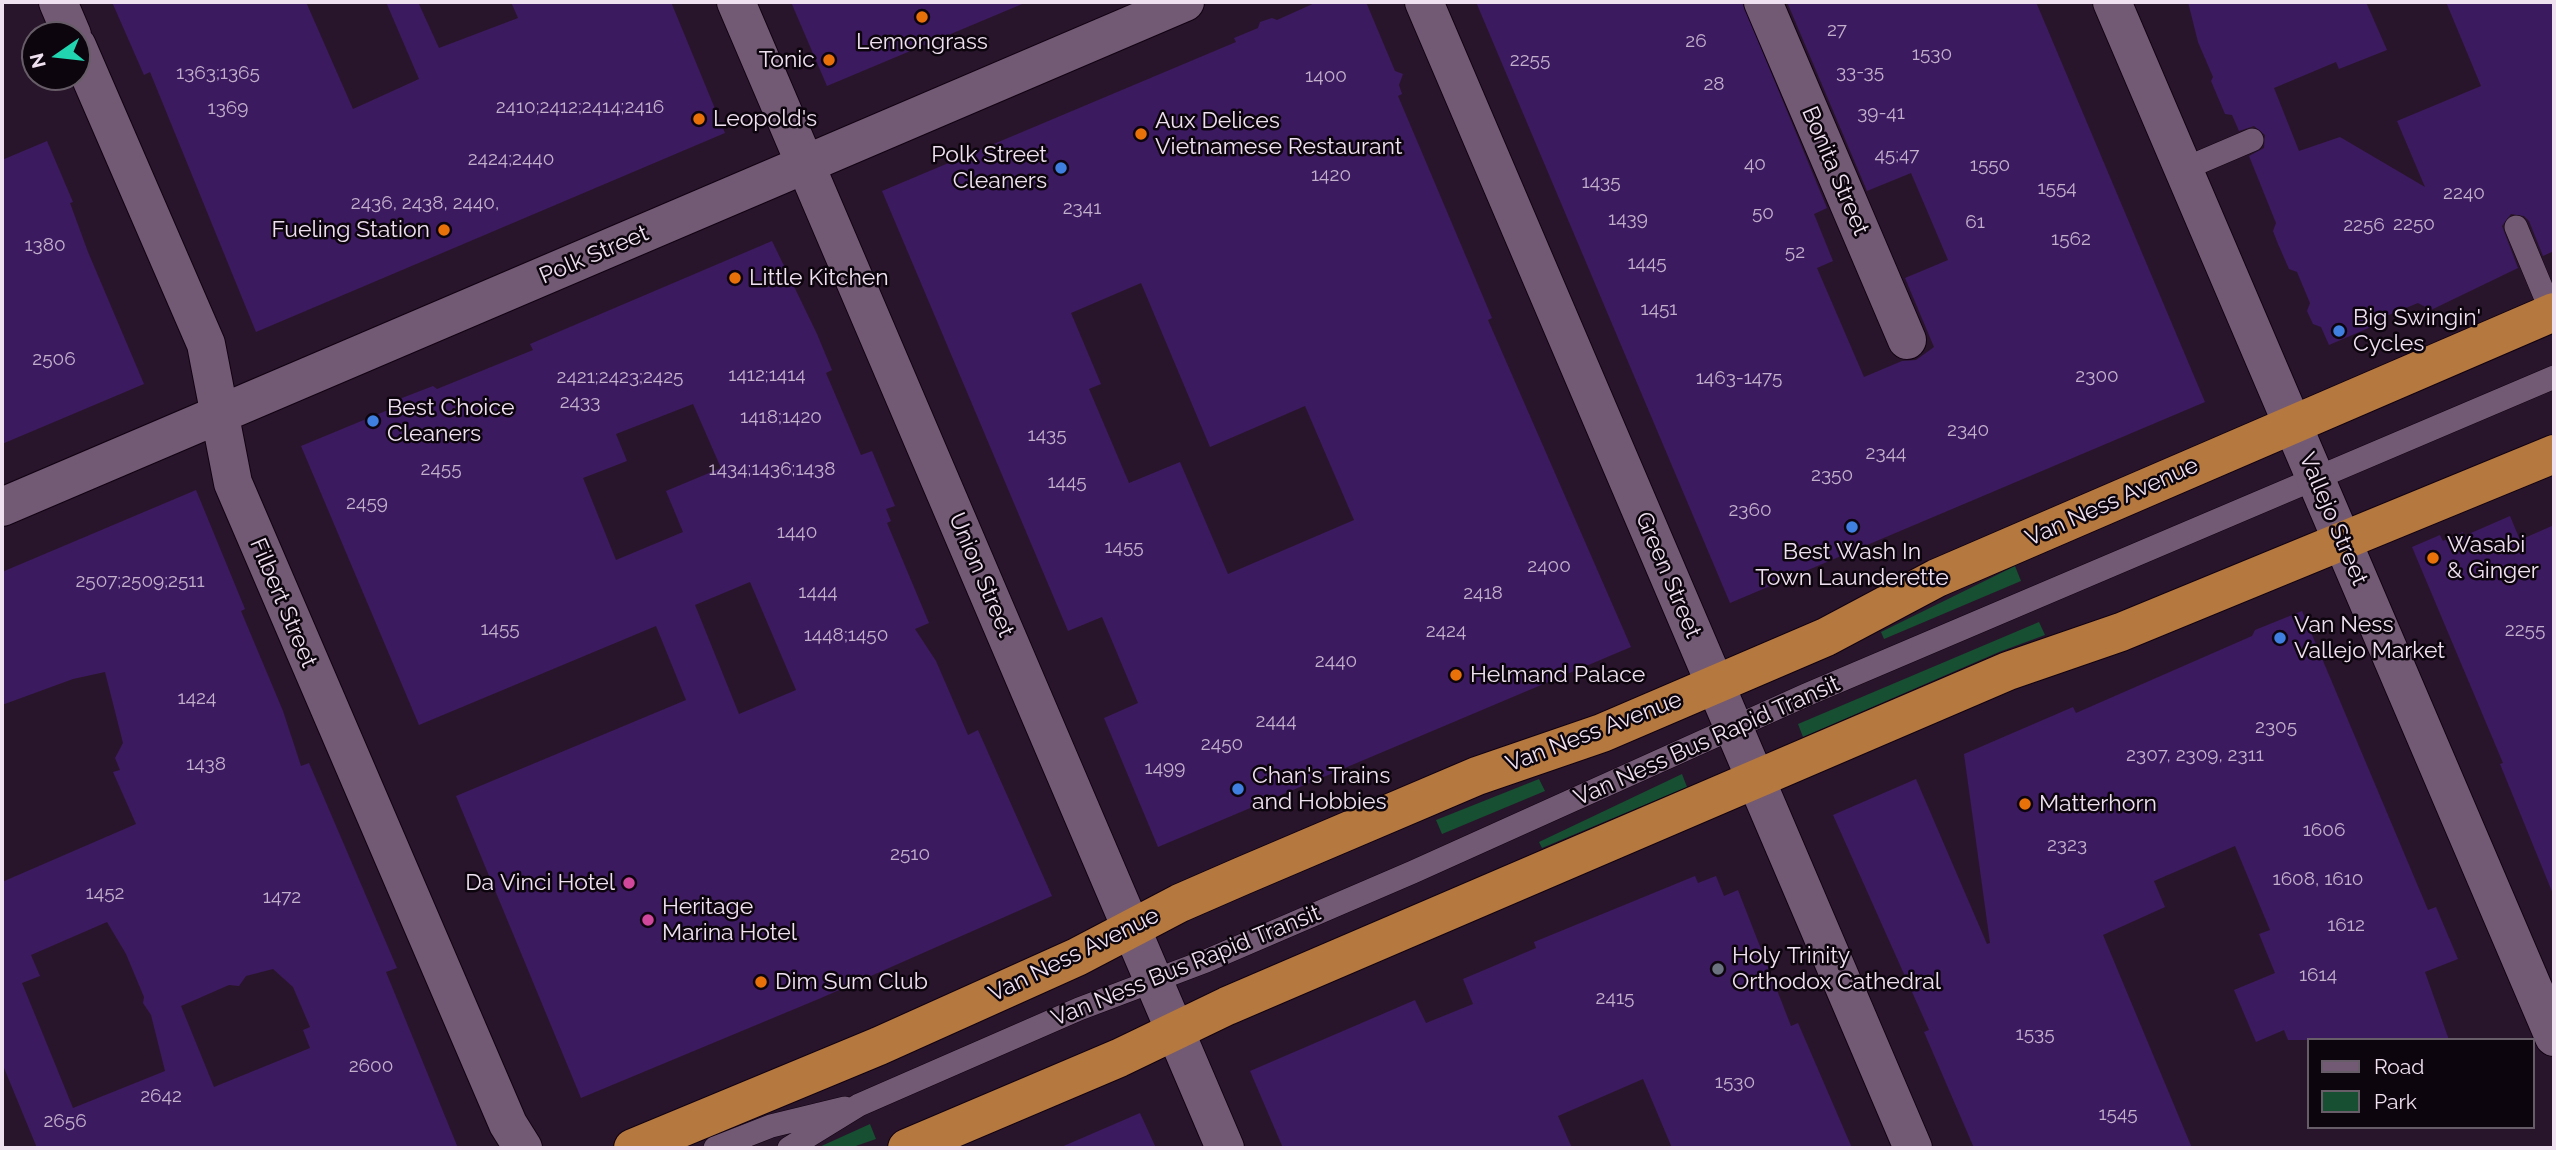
<!DOCTYPE html>
<style>
body{margin:0}
#map{position:relative;width:2556px;height:1150px;overflow:hidden;background:#29152b;font-family:Raleway,sans-serif}
canvas{display:block}
.frame{position:absolute;inset:0;border:4px solid #efe1f0;pointer-events:none}
.legend{position:absolute;left:2307px;top:1038px;width:228px;height:91px;box-sizing:border-box;background:#0d050e;border:2px solid #675d68;margin:0;padding:9px 12px;list-style:none;font-size:21px;color:#efe1f0}
.legend li{display:flex;align-items:center;gap:14px;height:35px}
.legend b{width:35px;border:2px solid #675d68}
.north{position:absolute;left:21px;top:21px;width:70px;height:70px;box-sizing:border-box;background:#0d050e;border:2px solid #675d68;border-radius:50%;rotate:256deg;font-size:19px;font-weight:700;line-height:28px;text-align:center;color:#efe1f0}
.north::after{content:'';display:block;margin:auto;width:24px;height:32px;background:#20d5b0;clip-path:polygon(50% 0,100% 100%,50% 72%,0 100%)}
</style>
<div id="map">
<canvas width="2556" height="1150"></canvas>
<div class="frame"></div>
<ul class="legend">
<li><b style="height:9px;background:#725a74"></b>Road</li>
<li><b style="height:19px;background:#164f31"></b>Park</li>
</ul>
<div class="north">N</div>
</div>
<script>
const ctx = document.querySelector('canvas').getContext('2d');
ctx.lineJoin = 'round';
function paint(path, color) { ctx.fillStyle = color; ctx.fill(path, 'evenodd'); }
const poly = rows => new Path2D(rows.map(r => 'M' + r).join(''));
function strokePath(path, color, width, dash) { ctx.strokeStyle = color; ctx.lineWidth = width; ctx.lineCap = dash ? 'butt' : 'round'; ctx.setLineDash(dash || []); ctx.stroke(path); }
function label(font, color, halo, rows, align = 'center') {
  ctx.font = font + ' Raleway,sans-serif'; ctx.lineWidth = 5; ctx.setLineDash([]); ctx.textBaseline = 'middle'; ctx.strokeStyle = halo; ctx.fillStyle = color; for (const [text, x, y, turn = 0] of rows) {
    ctx.save(); ctx.translate(x, y); ctx.rotate((+turn || 0) * Math.PI / 180); ctx.textAlign = isNaN(turn) ? turn : align; if (halo) ctx.strokeText(text, 0, 0); ctx.fillText(text, 0, 0); ctx.restore();
  }
}
paint(poly([
 [2015,566,2021,581,1884,639,1881,632],
 [2039,622,2045,635,1999,652,1803,737,1798,724],
 [1682,774,1687,787,1542,848,1539,842],
 [1539,779,1545,791,1442,834,1436,820],
 [870,1124,876,1139,850,1148,817,1148]
]), '#164f31');
paint(poly([
 [112,2,306,2,353,109,419,79,386,2,418,2,439,48,518,18,511,2,671,2,725,133,256,332,150,72,144,75],
 [791,2,1027,2,827,86],
 [1317,2,1366,2,1395,71,1403,74,1399,85,1402,94,1398,96,1492,318,1488,320,1631,647,1158,847,1104,718,1138,703,1102,617,1068,631,882,191,1236,42,1234,38,1258,28,1260,22,1272,18,1277,20],
 [1141,283,1210,447,1305,406,1354,520,1228,574,1180,462,1129,483,1089,389,1101,384,1071,313],
 [1476,2,1742,2,1827,208,1814,214,1833,261,1817,268,1864,377,1902,361,1916,360,1934,347,1905,278,1948,260,1911,173,1867,191,1787,2,2036,2,2205,402,1730,603],
 [2188,2,2366,2,2387,50,2339,69,2336,62,2274,88,2299,151,2340,137,2425,187,2397,121,2481,86,2446,2,2554,2,2554,251,2543,256,2529,221,2524,216,2511,214,2502,226,2518,268,2431,310,2418,303,2369,323,2371,327,2329,345,2321,327,2313,324,2307,311,2310,303,2297,272,2289,269,2278,244,2273,231,2276,223,2249,156,2264,148,2265,135,2254,126,2239,131,2232,115,2225,114,2211,81,2213,77,2198,42],
 [47,141,73,202,70,203,88,252,144,384,2,444,2,160],
 [772,241,817,334,832,370,826,373,861,455,872,451,895,506,886,509,891,521,887,523,929,623,915,629,936,661,968,735,978,730,1052,896,821,998,581,1098,456,796,686,700,656,626,419,725,301,446,388,410,389,403,433,386,437,389,533,350,530,344],
 [693,404,721,468,666,491,683,532,616,560,583,478,627,461,616,434],
 [750,582,796,690,739,714,695,605],
 [196,490,245,609,241,611,283,711,301,766,309,763,397,968,386,972,458,1148,37,1148,2,1063,2,882,136,824,113,772,120,770,115,758,123,743,105,672,73,679,2,705,2,572],
 [107,922,126,954,144,997,143,1003,151,1015,165,1071,73,1108,22,983,40,976,31,955],
 [273,969,293,987,310,1027,303,1030,310,1048,214,1087,181,1006,229,985,239,986,246,976],
 [2510,516,2520,540,2554,525,2553,894,2500,764,2503,763,2412,547,2440,535,2443,541,2463,532,2464,536],
 [2302,611,2428,910,2436,907,2458,959,2425,972,2449,1040,2288,1040,2284,1030,2256,1042,2234,990,2275,973,2259,934,2270,930,2235,846,2154,881,2165,907,2103,935,2192,1148,1974,1148,1924,1032,1929,1030,1833,815,1916,779,1987,944,1990,943,1964,754,2073,707,2076,713,2252,636,2255,630],
 [1695,876,1698,883,1716,876,1724,896,1738,890,1791,1026,1798,1023,1852,1148,1672,1148,1643,1079,1558,1116,1572,1148,1283,1148,1250,1071,1415,1000,1426,1023,1473,1004,1463,979,1536,948,1534,942],
 [1140,1113,1156,1148,1059,1148]
]), '#3c1a5f');
const service = poly([
 [2184,169,2252,140],
 [2516,227,2552,313],
 [715,1148,771,1126,845,1108],
 [789,1148,859,1105,1079,1009,1206,961,1413,872,1806,695,2554,377]
]);
const minor = poly([
 [58,2,72,35],
 [1424,2,1913,1148],
 [1763,2,1907,340],
 [2112,2,2554,1037],
 [77,46,206,344,233,483,508,1124,523,1148],
 [2,507,806,164]
]);
const tertiary = poly([
 [736,2,1225,1148],
 [806,164,1185,2]
]);
const trunk = poly([
 [633,1148,879,1046,1077,957,1180,903,1242,876,1477,776,1602,733,1826,637,1937,578,2554,312],
 [907,1148,1119,1058,1227,1006,2008,671,2121,632,2554,454]
]);
strokePath(service, '#110213', 24);
strokePath(minor, '#110213', 40);
strokePath(tertiary, '#110213', 40);
strokePath(trunk, '#110213', 40);
strokePath(service, '#725a74', 23);
strokePath(minor, '#725a74', 38);
strokePath(tertiary, '#725a74', 38);
strokePath(trunk, '#b5783e', 38);
for (const [x, y, r, color] of [
 [922,17,7,"#e8710a"],
 [829,60,7,"#e8710a"],
 [699,119,7,"#e8710a"],
 [1141,134,7,"#e8710a"],
 [1061,168,7,"#3f7fe0"],
 [444,230,7,"#e8710a"],
 [735,278,7,"#e8710a"],
 [2339,331,7,"#3f7fe0"],
 [373,421,7,"#3f7fe0"],
 [1852,527,7,"#3f7fe0"],
 [2433,558,7,"#e8710a"],
 [2280,638,7,"#3f7fe0"],
 [1456,675,7,"#e8710a"],
 [1238,789,7,"#3f7fe0"],
 [2025,804,7,"#e8710a"],
 [629,883,7,"#d1479c"],
 [648,920,7,"#d1479c"],
 [1718,969,7,"#6b7280"],
 [761,982,7,"#e8710a"]
]) { const dot = new Path2D(); dot.arc(x, y, r, 0, 2 * Math.PI); ctx.fillStyle = color; ctx.fill(dot); strokePath(dot, '#0d050e', 2.5); }
label('19px', '#c2afcc', null, [
 ["27",1837,30],
 ["26",1696,41],
 ["1530",1932,54],
 ["2255",1530,60],
 ["33-35",1860,72],
 ["1363;1365",218,73],
 ["1400",1326,76],
 ["28",1714,84],
 ["2410;2412;2414;2416",580,107],
 ["1369",228,108],
 ["39-41",1881,113],
 ["45;47",1897,155],
 ["2424;2440",511,159],
 ["40",1755,164],
 ["1550",1990,165],
 ["1420",1331,175],
 ["1435",1601,182],
 ["1554",2057,188],
 ["2240",2464,193],
 ["2436, 2438, 2440,",425,203],
 ["2341",1082,208],
 ["50",1763,213],
 ["1439",1628,219],
 ["61",1975,222],
 ["2250",2414,224],
 ["2256",2364,225],
 ["1562",2071,239],
 ["1380",45,245],
 ["52",1795,252],
 ["1445",1647,263],
 ["1451",1659,309],
 ["2506",54,359],
 ["1412;1414",767,375],
 ["2300",2097,376],
 ["2421;2423;2425",620,377],
 ["1463-1475",1739,378],
 ["2433",580,402],
 ["1418;1420",781,417],
 ["2340",1968,430],
 ["1435",1047,435],
 ["2344",1886,453],
 ["2455",441,469],
 ["1434;1436;1438",772,469],
 ["2350",1832,475],
 ["1445",1067,482],
 ["2459",367,503],
 ["2360",1750,510],
 ["1440",797,532],
 ["1455",1124,547],
 ["2400",1549,566],
 ["2507;2509;2511",140,581],
 ["1444",818,592],
 ["2418",1483,593],
 ["1455",500,629],
 ["2255",2525,630],
 ["2424",1446,631],
 ["1448;1450",846,635],
 ["2440",1336,661],
 ["1424",197,698],
 ["2444",1276,721],
 ["2305",2276,727],
 ["2450",1222,744],
 ["2307, 2309, 2311",2195,755],
 ["1438",206,764],
 ["1499",1165,768],
 ["1606",2324,830],
 ["2323",2067,845],
 ["2510",910,854],
 ["1608, 1610",2318,879],
 ["1452",105,893],
 ["1472",282,897],
 ["1612",2346,925],
 ["1614",2318,975],
 ["2415",1615,998],
 ["1535",2035,1034],
 ["2600",371,1066],
 ["1530",1735,1082],
 ["2642",161,1096],
 ["1545",2118,1114],
 ["2656",65,1121]
]);
label('23px', '#efe1f0', '#0d050e', [
 ["Lemongrass",922,42,"center"],
 ["Tonic",815,60,"right"],
 ["Leopold's",713,119],
 ["Aux Delices",1155,121],
 ["Vietnamese Restaurant",1155,147],
 ["Polk Street",1047,155,"right"],
 ["Cleaners",1047,181,"right"],
 ["Fueling Station",430,230,"right"],
 ["Little Kitchen",749,278],
 ["Big Swingin'",2353,318],
 ["Cycles",2353,344],
 ["Best Choice",387,408],
 ["Cleaners",387,434],
 ["Wasabi",2447,545],
 ["& Ginger",2447,571],
 ["Best Wash In",1852,552,"center"],
 ["Town Launderette",1852,578,"center"],
 ["Van Ness",2294,625],
 ["Vallejo Market",2294,651],
 ["Helmand Palace",1470,675],
 ["Chan's Trains",1252,776],
 ["and Hobbies",1252,802],
 ["Matterhorn",2039,804],
 ["Da Vinci Hotel",615,883,"right"],
 ["Heritage",662,907],
 ["Marina Hotel",662,933],
 ["Holy Trinity",1732,956],
 ["Orthodox Cathedral",1732,982],
 ["Dim Sum Club",775,982]
], 'left');
label('23px', '#efe1f0', '#0d050e', [
 ["Bonita Street",1835,171,67],
 ["Polk Street",594,255,-23],
 ["Van Ness Avenue",2112,502,-24],
 ["Vallejo Street",2333,519,67],
 ["Union Street",981,575,67],
 ["Green Street",1668,575,67],
 ["Filbert Street",283,603,67],
 ["Van Ness Avenue",1594,732,-21],
 ["Van Ness Bus Rapid Transit",1707,741,-24],
 ["Van Ness Avenue",1074,955,-26],
 ["Van Ness Bus Rapid Transit",1186,966,-22]
]);
</script>
